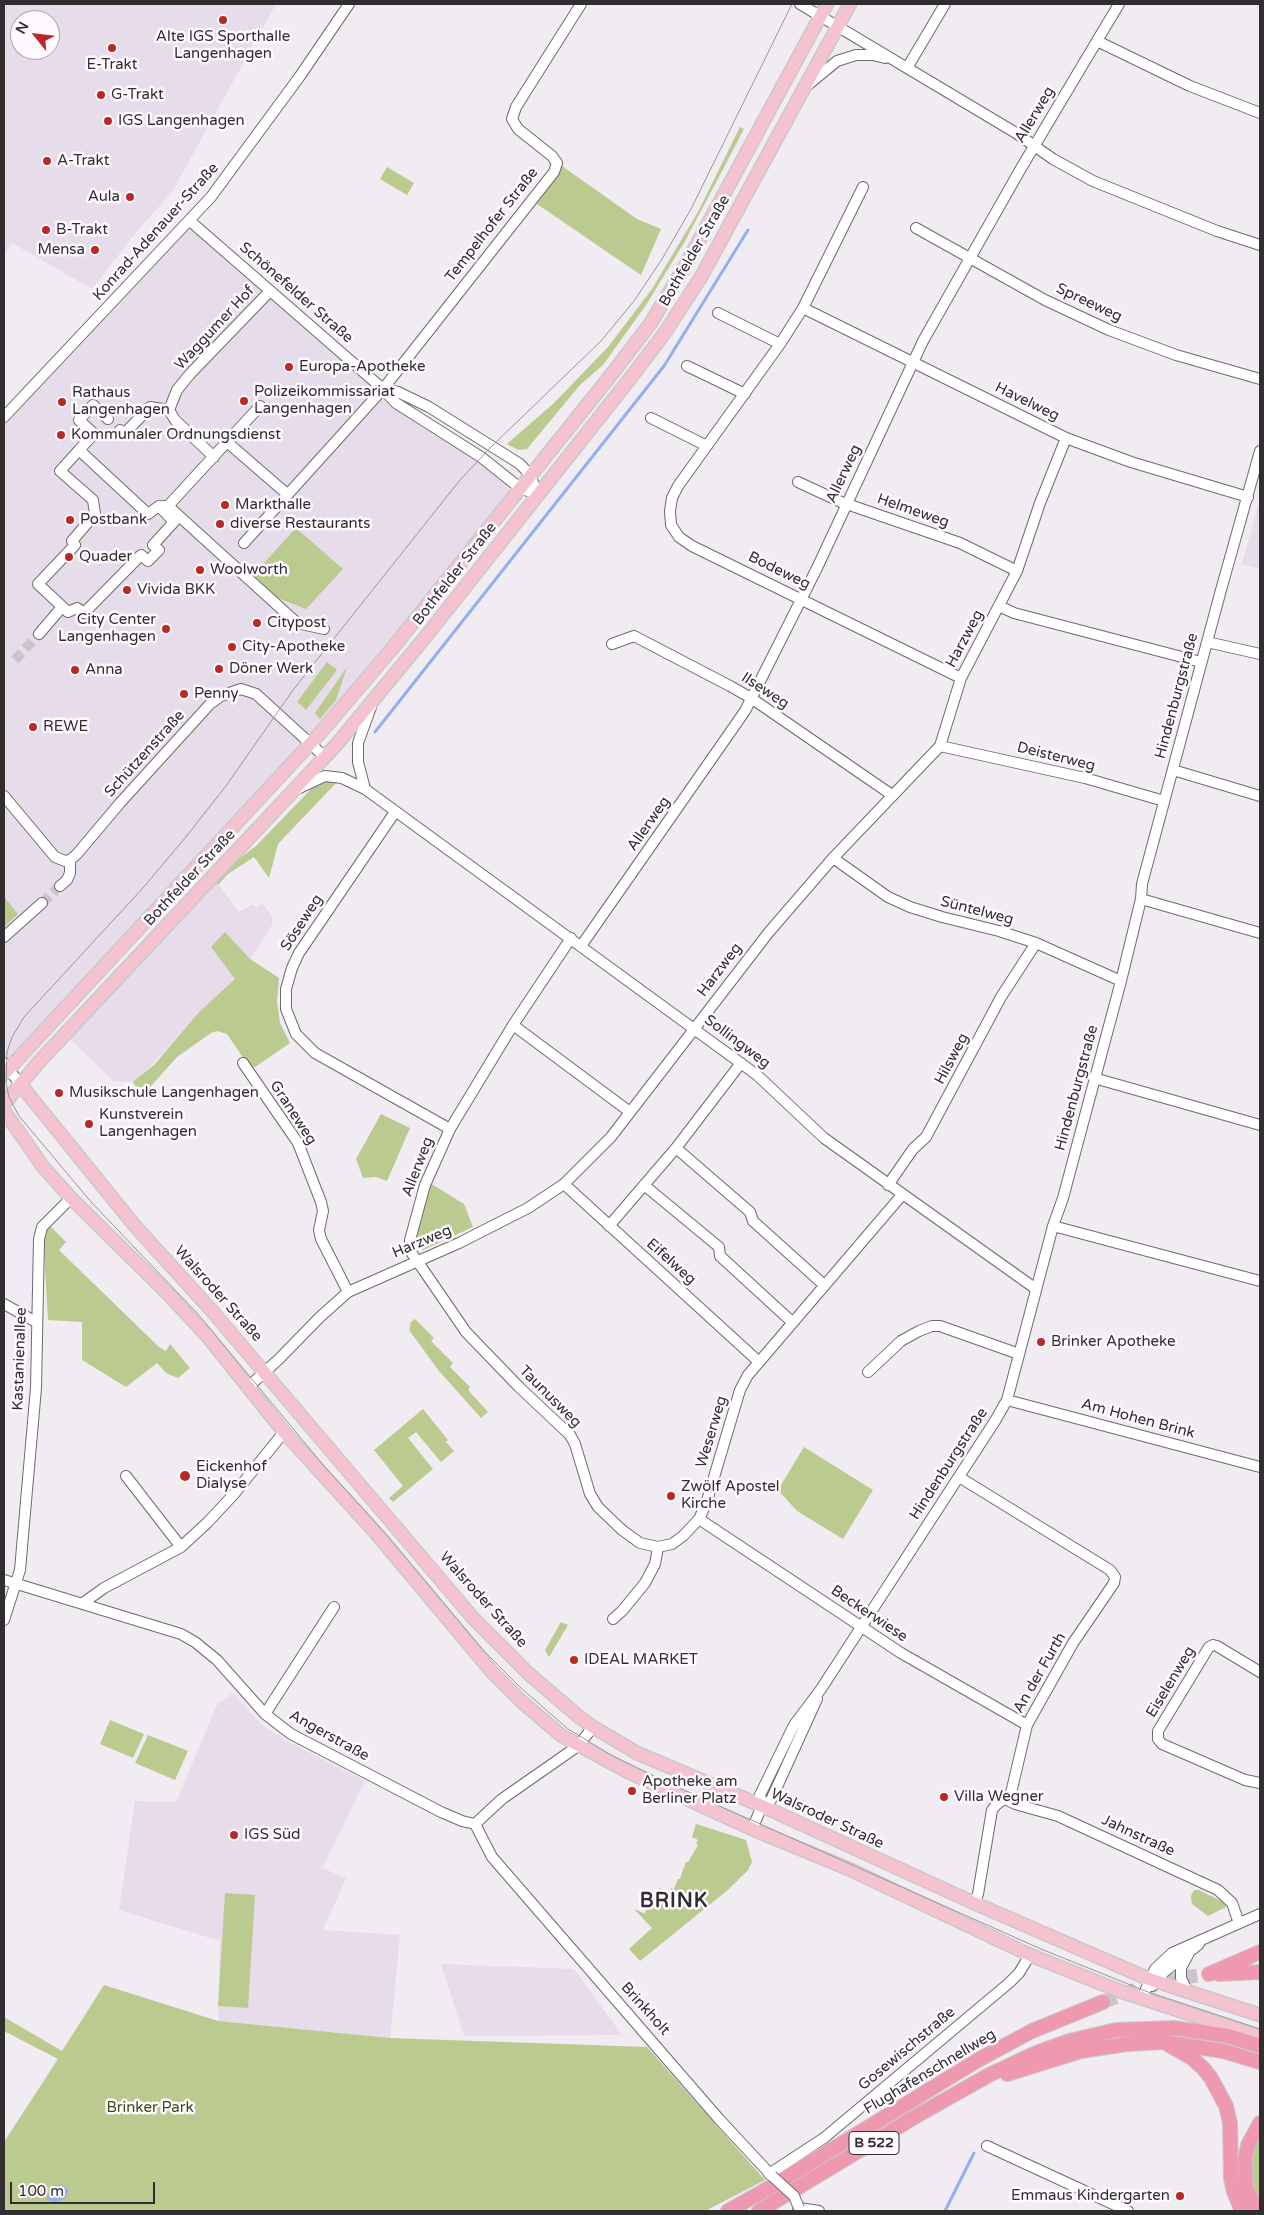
<!DOCTYPE html>
<meta charset="utf-8">
<style>
body{margin:0}
#map{position:relative;width:1264px;height:2215px;overflow:hidden;background:#f1ebf2;font-family:"Varela Round",sans-serif}
canvas{display:block}
.frame{position:absolute;inset:0;border:5px solid #302e31;pointer-events:none}
.north{position:absolute;left:10px;top:10px;width:50px;height:50px;box-sizing:border-box;background:#fdf9fe;border:1px solid #aba8ac;border-radius:50%;rotate:299deg;font-size:14px;font-weight:700;line-height:20px;text-align:center;color:#302e31}
.north::after{content:'';display:block;margin:auto;width:18px;height:22px;background:#b82926;clip-path:polygon(50% 0,100% 100%,50% 72%,0 100%)}
.scale{position:absolute;left:10px;top:2182px;width:145px;height:22px;box-sizing:border-box;border:2px solid #302e31;border-top:0;padding-left:6px;font-size:15px;line-height:18px;white-space:nowrap;color:#302e31;-webkit-text-stroke:4px #fdf9fe;paint-order:stroke}
</style>
<div id="map">
<canvas width="1264" height="2215"></canvas>
<div class="frame"></div>
<div class="north">N</div>
<div class="scale">100 m</div>
</div>
<script>
const ctx = document.querySelector('canvas').getContext('2d');
ctx.lineJoin = 'round';
function paint(path, color) { ctx.fillStyle = color; ctx.fill(path, 'evenodd'); }
const poly = rows => new Path2D(rows.map(r => 'M' + r).join(''));
function strokePath(path, color, width, dash) { ctx.strokeStyle = color; ctx.lineWidth = width; ctx.lineCap = dash ? 'butt' : 'round'; ctx.setLineDash(dash || []); ctx.stroke(path); }
function label(font, color, halo, rows, align = 'center') {
  ctx.font = font + ' "Varela Round",sans-serif'; ctx.lineWidth = 5; ctx.setLineDash([]); ctx.textBaseline = 'middle'; ctx.strokeStyle = halo; ctx.fillStyle = color; for (const [text, x, y, turn = 0] of rows) {
    ctx.save(); ctx.translate(x, y); ctx.rotate((+turn || 0) * Math.PI / 180); ctx.textAlign = isNaN(turn) ? turn : align; if (halo) ctx.strokeText(text, 0, 0); ctx.fillText(text, 0, 0); ctx.restore();
  }
}
paint(poly([
 [4,4,276,4,172,192,138,230,92,289,12,243,4,254],
 [20,20,50,20,50,50,20,50],
 [190,221,383,389,520,488,391,650,11,1066,4,1063,4,417],
 [1260,498,1260,569,1242,564],
 [214,879,239,912,253,904,256,907,262,903,272,916,272,925,250,959,279,978,235,979,199,1012,141,1077,133,1082,113,1081,68,1037],
 [233,1693,262,1725,285,1740,365,1781,322,1868,346,1878,323,1930,400,1935,390,2038,218,2021,220,1941,119,1910,135,1801,176,1802,217,1705],
 [441,1964,574,1969,622,2035,464,2036]
]), '#e7dce9');
paint(poly([
 [740,127,744,129,720,175,685,241,646,305,603,365,580,385,527,449,518,450,507,444,554,403,608,347,652,289,698,212],
 [562,166,637,219,661,229,641,275,534,202],
 [387,167,414,183,407,195,380,179],
 [296,528,343,569,306,609,278,598,253,575],
 [327,662,337,670,306,710,297,702],
 [347,667,336,700,320,719,315,713],
 [325,781,336,783,278,844,269,878,254,857,228,874,218,885,215,882,231,865,256,846,314,786],
 [4,897,18,914,4,927],
 [225,932,250,959,279,978,277,1002,280,1023,290,1043,255,1067,248,1065,227,1034,217,1031,211,1033,177,1057,142,1096,133,1082,154,1065,199,1012,235,979,211,947],
 [381,1114,410,1128,387,1181,376,1177,363,1178,356,1159],
 [430,1183,464,1204,473,1227,423,1250,419,1248,416,1241],
 [50,1226,66,1242,59,1250,159,1347,166,1351,170,1344,190,1368,178,1378,166,1373,157,1363,126,1387,82,1360,82,1322,48,1320,43,1236],
 [415,1319,434,1338,431,1341,453,1363,450,1367,470,1387,468,1390,488,1412,481,1418,439,1371,409,1330,411,1322],
 [423,1409,448,1440,446,1442,454,1451,441,1462,416,1432,408,1438,433,1469,393,1502,389,1498,403,1486,374,1450],
 [804,1447,873,1490,843,1539,797,1511,778,1490],
 [561,1622,568,1625,549,1657,545,1650],
 [110,1720,144,1734,133,1758,100,1744],
 [148,1735,188,1751,175,1780,135,1763],
 [696,1824,746,1840,752,1862,748,1870,729,1889,640,1961,629,1949,652,1928,634,1909,646,1914,645,1913,646,1909,648,1910,653,1899,655,1900,659,1888,669,1892,671,1888,674,1889,678,1879,680,1879,684,1867,686,1867,684,1866,686,1862,688,1862,698,1845,696,1844,698,1840,692,1837],
 [1194,1890,1199,1890,1225,1903,1226,1907,1208,1916,1192,1904,1191,1896],
 [225,1893,255,1895,248,2008,218,2006],
 [104,1985,218,2021,390,2038,647,2047,765,2180,705,2211,4,2211,4,2142,58,2059,4,2031,4,2017,62,2051],
 [1260,2131,1260,2204,1251,2185,1251,2149]
]), '#bbca8e');
paint(poly([
 [54,2185,63,2186,69,2190,65,2199,54,2203,46,2199]
]), '#92b0ee');
strokePath(poly([
 [375,732,664,366,748,230],
 [945,2211,974,2153]
]), '#92b0ee', 3);
strokePath(poly([
 [15,660,39,634],
 [42,903,60,886]
]), '#cac5cb', 10, [10, 5]);
strokePath(poly([
 [1103,2002,1138,1989,1187,1977,1209,1974]
]), '#cac5cb', 14, [14, 7]);
const minor = poly([
 [800,4,1016,133,1053,159,1093,181,1217,231,1260,245],
 [1097,41,1190,86,1260,113],
 [907,68,945,4],
 [809,84,837,61,856,55,873,55,885,58],
 [863,187,803,308,780,344,678,486,672,498,670,511,671,525,679,537,692,546,961,678],
 [190,221,383,389,396,403,481,457,520,488,538,495],
 [916,228,1045,300,1109,330,1176,355,1260,379],
 [803,308,1066,438,1131,462,1248,497],
 [718,313,780,344],
 [687,366,745,394],
 [383,389,398,392,429,407,520,464,530,475,538,495],
 [169,410,177,390,190,374,270,291],
 [169,410,175,420,214,457],
 [4,417,211,197,300,76,349,4],
 [651,418,707,446],
 [120,430,124,434,150,407,169,410],
 [227,442,287,494],
 [79,450,148,514,159,506,174,522,153,545,159,550,148,561,141,555,84,613,77,608,68,612,38,584,75,545,72,541,95,514,93,500,60,471,79,450],
 [79,450,94,434,79,420,93,405,108,419],
 [798,482,841,502,960,543,1017,571],
 [163,506,168,506,260,406],
 [168,506,297,623,324,629],
 [244,543,383,389,554,172,557,163,552,156,518,129,512,119,516,107,581,4],
 [999,606,1014,613,1201,662],
 [39,634,62,607],
 [1207,642,1260,654],
 [612,644,634,636,730,686,751,698,892,795],
 [940,746,1085,778,1164,801],
 [1173,770,1260,796],
 [365,789,358,762,358,743,371,707],
 [295,790,325,776,342,778,365,789,757,1075,824,1138,1036,1289],
 [4,796,55,857,65,861,70,860,77,854,120,803,210,704,221,696,241,689,256,694,325,757],
 [395,812,299,953,292,968,286,989,286,1009,296,1034,315,1053,450,1129],
 [833,858,888,897,910,907,942,917,999,931,1036,943,1121,981],
 [60,886,67,880,70,873,70,860],
 [1141,899,1260,933],
 [4,937,42,903],
 [571,938,513,1025,450,1129,425,1185,410,1240,411,1252,466,1332,519,1387,570,1435,575,1444,590,1494,598,1507,622,1530,640,1543,658,1547],
 [581,946,745,711,817,568,923,341,1020,170,1119,4],
 [513,1025,630,1112],
 [4,1063,20,1084],
 [243,1063,298,1143,321,1202,323,1211,319,1230,321,1239,348,1292],
 [1094,1078,1260,1125],
 [676,1148,750,1212,753,1221,824,1285],
 [564,1184,758,1361],
 [644,1185,719,1247,720,1256,792,1322],
 [888,1185,913,1149,926,1137,1001,997,1036,943],
 [609,1226,676,1148,741,1063],
 [1053,1226,1260,1281],
 [4,1304,36,1322],
 [868,1372,901,1341,919,1331,932,1326,940,1326,1019,1354],
 [247,1388,279,1359,320,1317,348,1292,459,1243,528,1208,564,1184,611,1137,769,932,833,858,940,746,961,678,1017,571,1040,503,1066,438],
 [1007,1400,1260,1467],
 [126,1476,181,1547],
 [959,1477,1110,1570,1115,1577,1114,1583,1073,1643,1027,1725,1011,1793,996,1805,992,1810,978,1894,974,1903],
 [699,1519,901,1653,1027,1725],
 [4,1580,181,1634,195,1642,217,1660,265,1714,291,1734,441,1812,462,1821,475,1824],
 [83,1603,104,1588,181,1547,208,1522,234,1494,284,1432],
 [613,1619,622,1611,645,1583,655,1564,658,1547,672,1544,683,1536,699,1519,706,1504,740,1390,748,1375,902,1195],
 [4,1620,20,1570,27,1490,36,1388,39,1239,42,1227,71,1198],
 [1260,1672,1217,1646,1213,1645,1209,1647,1158,1731,1158,1739,1162,1744,1245,1780,1260,1783],
 [265,1714,334,1607],
 [1005,1799,1015,1804,1058,1816,1218,1890,1232,1903,1239,1923],
 [762,1806,771,1800,817,1699],
 [475,1824,492,1857,719,2119,772,2176],
 [475,1824,502,1799,578,1746,593,1727],
 [752,1829,762,1806,760,1795,794,1725,821,1689,995,1421,1007,1400,1053,1226,1063,1198,1121,981,1141,899,1142,884,1221,590,1260,451],
 [1152,1986,1164,1972,1199,1944],
 [1187,1991,1181,1978,1181,1968,1188,1955],
 [1142,1998,1155,1969,1172,1953,1260,1914],
 [987,2146,1128,2211],
 [769,2174,824,2138,1009,1983,1019,1973,1030,1955],
 [798,2211,799,2208,819,2211]
]);
const major = poly([
 [4,1074,322,731,391,650,615,370,650,324,684,268,827,4],
 [20,1084,135,1226,213,1312,473,1618,529,1674,578,1716,593,1727,637,1753,762,1806,974,1903,1149,1979,1260,2015],
 [4,1104,38,1063,337,744,427,635,629,380,664,334,701,277,850,4],
 [4,1111,44,1168,71,1198,168,1294,208,1337,284,1432,374,1531,492,1672,522,1702,562,1736,626,1771,752,1829,849,1869,1030,1955,1120,1991,1260,2037]
]);
const highway = poly([
 [1209,1974,1260,1952],
 [1219,1974,1260,1972],
 [1169,2045,1192,2058,1203,2068,1211,2078,1226,2106,1230,2123,1231,2178,1234,2192,1242,2211],
 [1007,2074,1081,2051,1127,2044,1164,2042,1223,2051,1260,2062],
 [728,2211,769,2188,978,2060,1032,2031,1103,2002],
 [759,2211,918,2115,989,2075,1036,2053,1069,2041,1116,2030,1174,2028,1228,2036,1260,2046],
 [1258,2211,1246,2188,1245,2160,1248,2145,1260,2123]
]);
strokePath(minor, '#6f6a70', 12);
strokePath(major, '#c9c9c9', 15);
strokePath(highway, '#c9c9c9', 16);
strokePath(minor, '#fff', 10);
strokePath(major, '#f5c2d0', 12);
strokePath(highway, '#ef99b1', 14);
strokePath(poly([
 [792,4,691,209,662,259,634,301,601,341,492,446,460,480,293,690,226,786,185,838,142,889,24,1017,12,1037,7,1052,6,1083,9,1097,19,1116,92,1203,198,1314,324,1466,387,1535,484,1651,521,1688,568,1729,611,1755,677,1787,1041,1949,1148,1992,1260,2029]
]), '#9a969b', 1);
const minorBridge = poly([
 [772,2176,794,2196,799,2208]
]);
strokePath(minorBridge, '#6f6a70', 12, []);
strokePath(minorBridge, '#fff', 10);
for (const [x, y, r, color] of [
 [223,20,5,"#b82926"],
 [112,48,5,"#b82926"],
 [101,95,5,"#b82926"],
 [108,121,5,"#b82926"],
 [47,161,5,"#b82926"],
 [130,197,5,"#b82926"],
 [46,230,5,"#b82926"],
 [95,250,5,"#b82926"],
 [289,367,5,"#b82926"],
 [244,401,5,"#b82926"],
 [62,402,5,"#b82926"],
 [61,435,5,"#b82926"],
 [225,505,5,"#b82926"],
 [70,520,5,"#b82926"],
 [220,524,5,"#b82926"],
 [69,557,5,"#b82926"],
 [200,570,5,"#b82926"],
 [127,590,5,"#b82926"],
 [257,623,5,"#b82926"],
 [166,629,5,"#b82926"],
 [232,647,5,"#b82926"],
 [219,669,5,"#b82926"],
 [75,670,5,"#b82926"],
 [184,694,5,"#b82926"],
 [33,727,5,"#b82926"],
 [59,1093,5,"#b82926"],
 [89,1124,5,"#b82926"],
 [1041,1342,5,"#b82926"],
 [185,1476,6,"#b82926"],
 [671,1496,5,"#b82926"],
 [574,1660,5,"#b82926"],
 [632,1791,5,"#b82926"],
 [944,1797,5,"#b82926"],
 [234,1835,5,"#b82926"],
 [1180,2196,5,"#b82926"]
]) { const dot = new Path2D(); dot.arc(x, y, r, 0, 2 * Math.PI); ctx.fillStyle = color; ctx.fill(dot); strokePath(dot, '#fdf9fe', 2); }
for (const [x, y, w] of [
 [874,2143,50]
]) { const box = new Path2D(); box.roundRect(x - w / 2, y - 11.5, w, 23, 4); ctx.fillStyle = '#fdf9fe'; ctx.fill(box); strokePath(box, '#302e31', 1); }
label('bold 14px', '#302e31', null, [
 ["B 522",874,2143]
]);
label('15px', '#302e31', '#fdf9fe', [
 ["Alte IGS Sporthalle",223,37,"center"],
 ["Langenhagen",223,54,"center"],
 ["E-Trakt",112,65,"center"],
 ["G-Trakt",111,95],
 ["IGS Langenhagen",118,121],
 ["A-Trakt",57,161],
 ["Aula",120,197,"right"],
 ["B-Trakt",56,230],
 ["Mensa",85,250,"right"],
 ["Europa-Apotheke",299,367],
 ["Polizeikommissariat",254,392],
 ["Langenhagen",254,409],
 ["Rathaus",72,393],
 ["Langenhagen",72,410],
 ["Kommunaler Ordnungsdienst",71,435],
 ["Markthalle",235,505],
 ["Postbank",80,520],
 ["diverse Restaurants",230,524],
 ["Quader",79,557],
 ["Woolworth",210,570],
 ["Vivida BKK",137,590],
 ["City Center",156,620,"right"],
 ["Langenhagen",156,637,"right"],
 ["Citypost",267,623],
 ["City-Apotheke",242,647],
 ["Döner Werk",229,669],
 ["Anna",85,670],
 ["Penny",194,694],
 ["REWE",43,727],
 ["Musikschule Langenhagen",69,1093],
 ["Kunstverein",99,1115],
 ["Langenhagen",99,1132],
 ["Brinker Apotheke",1051,1342],
 ["Eickenhof",196,1467],
 ["Dialyse",196,1484],
 ["Zwölf Apostel",681,1487],
 ["Kirche",681,1504],
 ["IDEAL MARKET",584,1660],
 ["Apotheke am",642,1782],
 ["Berliner Platz",642,1799],
 ["Villa Wegner",954,1797],
 ["IGS Süd",244,1835],
 ["Emmaus Kindergarten",1170,2196,"right"]
], 'left');
label('15px', '#302e31', '#fdf9fe', [
 ["Allerweg",1035,115,-59],
 ["Tempelhofer Straße",492,225,-52],
 ["Konrad-Adenauer-Straße",156,232,-48],
 ["Bothfelder Straße",695,251,-60],
 ["Schönefelder Straße",296,293,41],
 ["Spreeweg",1089,303,25],
 ["Waggumer Hof",215,328,-47],
 ["Havelweg",1027,402,26],
 ["Allerweg",844,474,-65],
 ["Helmeweg",913,511,19],
 ["Bodeweg",779,571,26],
 ["Bothfelder Straße",455,574,-52],
 ["Harzweg",965,639,-62],
 ["Ilseweg",765,691,33],
 ["Hindenburgstraße",1177,696,-75],
 ["Schützenstraße",145,754,-48],
 ["Deisterweg",1056,757,14],
 ["Allerweg",649,824,-55],
 ["Bothfelder Straße",190,878,-47],
 ["Süntelweg",977,911,15],
 ["Söseweg",302,923,-57],
 ["Harzweg",720,970,-53],
 ["Sollingweg",737,1042,37],
 ["Hilsweg",952,1059,-62],
 ["Hindenburgstraße",1077,1088,-75],
 ["Graneweg",293,1113,57],
 ["Allerweg",418,1167,-69],
 ["Harzweg",422,1242,-23],
 ["Eifelweg",671,1262,42],
 ["Walsroder Straße",218,1294,48],
 ["Kastanienallee",20,1359,-88],
 ["Taunusweg",550,1397,45],
 ["Am Hohen Brink",1138,1419,15],
 ["Weserweg",712,1432,-73],
 ["Hindenburgstraße",949,1464,-57],
 ["Walsroder Straße",483,1600,48],
 ["Beckerwiese",869,1614,34],
 ["An der Furth",1040,1673,-60],
 ["Eiselenweg",1171,1682,-59],
 ["Angerstraße",329,1736,29],
 ["Walsroder Straße",827,1819,25],
 ["Jahnstraße",1138,1836,25],
 ["Brinkholt",645,2009,48],
 ["Gosewischstraße",907,2049,-40],
 ["Flughafenschnellweg",930,2072,-31]
]);
label('15px', '#404b17', '#fdf9fe', [
 ["Brinker Park",150,2108]
]);
ctx.letterSpacing = '1px';
label('bold 20px', '#302e31', '#fdf9fe', [
 ["BRINK",674,1902]
]);
ctx.letterSpacing = '0px';
</script>
